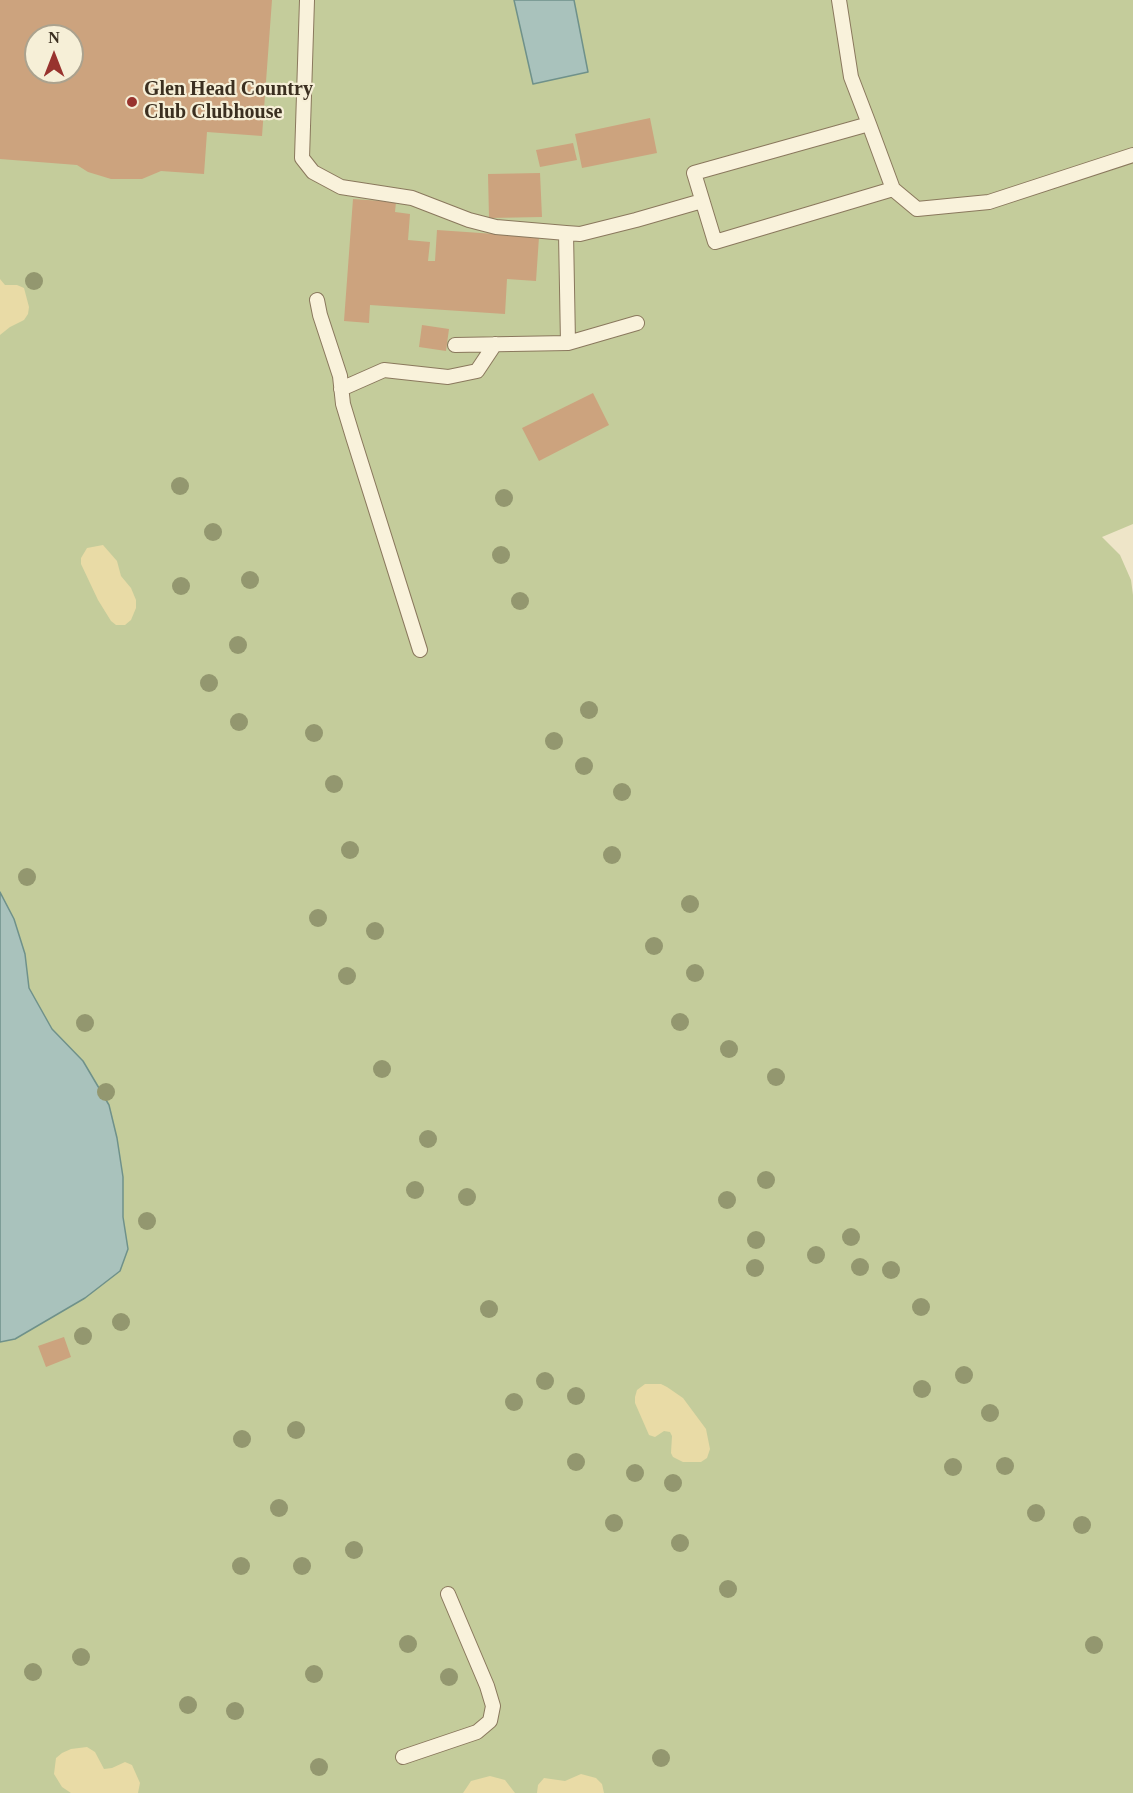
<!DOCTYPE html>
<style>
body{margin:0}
#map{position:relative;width:1133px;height:1793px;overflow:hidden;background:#eee5c8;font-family:"Times New Roman",serif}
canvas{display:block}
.north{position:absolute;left:24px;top:24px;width:60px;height:60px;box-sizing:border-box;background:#f6efd7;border:2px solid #aba28e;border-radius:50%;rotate:0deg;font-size:16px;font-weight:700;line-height:24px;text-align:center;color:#3b2f20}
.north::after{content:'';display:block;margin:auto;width:21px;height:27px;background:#98332e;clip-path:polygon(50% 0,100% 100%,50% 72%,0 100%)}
</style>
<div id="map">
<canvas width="1133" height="1793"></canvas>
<div class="north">N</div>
</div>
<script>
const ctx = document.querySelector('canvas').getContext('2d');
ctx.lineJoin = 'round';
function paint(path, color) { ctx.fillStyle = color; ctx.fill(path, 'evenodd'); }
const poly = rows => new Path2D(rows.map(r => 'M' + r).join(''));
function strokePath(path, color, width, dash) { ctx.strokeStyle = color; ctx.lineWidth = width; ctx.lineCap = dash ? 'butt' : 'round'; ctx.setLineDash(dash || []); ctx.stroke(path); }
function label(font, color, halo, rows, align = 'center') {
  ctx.font = font + ' "Times New Roman",serif'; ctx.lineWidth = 4.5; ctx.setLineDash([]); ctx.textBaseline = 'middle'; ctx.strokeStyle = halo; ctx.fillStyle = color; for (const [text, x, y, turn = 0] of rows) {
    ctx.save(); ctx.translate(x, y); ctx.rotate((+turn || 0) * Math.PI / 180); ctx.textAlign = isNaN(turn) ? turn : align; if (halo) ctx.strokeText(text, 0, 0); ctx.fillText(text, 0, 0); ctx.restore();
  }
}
paint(poly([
 [0,0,1133,0,1133,524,1102,537,1120,555,1131,580,1133,595,1133,1793,0,1793],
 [36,36,72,36,72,72,36,72]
]), '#c4cc9b');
paint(poly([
 [0,279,5,285,17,285,24,288,29,307,28,314,24,320,10,327,0,335],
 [103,545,117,561,121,576,131,588,136,600,136,608,131,620,125,625,116,625,111,621,98,600,81,564,81,558,87,548],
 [645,1384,661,1384,667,1387,683,1398,706,1429,710,1449,707,1458,701,1462,683,1462,673,1457,671,1453,672,1436,670,1432,664,1431,655,1437,649,1435,635,1403,635,1397,637,1390],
 [87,1747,95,1752,104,1769,112,1768,125,1762,132,1765,140,1783,138,1793,71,1793,62,1787,54,1774,56,1758,62,1753,71,1749],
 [581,1774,596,1778,602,1784,604,1793,537,1793,538,1785,544,1778,565,1781],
 [490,1776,505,1780,515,1793,463,1793,471,1781]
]), '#e9dba6');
const water = poly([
 [514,0,574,0,588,72,533,84,514,0],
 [0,892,14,919,25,954,29,988,52,1029,83,1061,109,1105,117,1138,123,1177,123,1217,128,1249,120,1271,85,1298,15,1339,0,1342,0,892]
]);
paint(water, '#a9c2bc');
strokePath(water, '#6f918a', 1.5);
paint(poly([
 [0,0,272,0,262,136,207,132,204,174,161,171,142,179,111,179,88,172,77,165,0,159],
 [36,36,72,36,72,72,36,72],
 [650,118,657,153,582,168,575,134],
 [573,143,577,160,540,167,536,150],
 [540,173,542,217,489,218,488,174],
 [353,199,396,202,395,212,410,214,408,240,430,242,428,261,435,261,437,230,539,237,536,281,507,279,505,314,370,305,369,323,344,321],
 [422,325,449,329,446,351,419,347],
 [593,393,609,425,539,461,522,428],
 [64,1337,71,1357,46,1367,38,1346]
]), '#cca37e');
const service = poly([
 [307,0,302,158,313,172,341,187,412,198,469,220,496,227,566,233,580,234,636,220,702,201],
 [839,0,851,77,869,124,893,189,917,209,989,202,1133,155],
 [869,124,694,173,715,242,893,189],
 [317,300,320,315,340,376,343,404,353,437,420,650],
 [568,343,637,323],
 [455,345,568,343,566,233],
 [341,389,384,370,448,377,477,371,495,344],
 [403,1757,477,1732,490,1721,493,1706,487,1686,448,1594]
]);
strokePath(service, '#8a785d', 16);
strokePath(service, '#f9f2db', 14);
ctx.fillStyle = '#93976f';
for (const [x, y] of [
 [34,281],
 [180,486],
 [504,498],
 [213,532],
 [501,555],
 [250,580],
 [181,586],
 [520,601],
 [238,645],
 [209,683],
 [589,710],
 [239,722],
 [314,733],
 [554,741],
 [584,766],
 [334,784],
 [622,792],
 [350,850],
 [612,855],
 [27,877],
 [690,904],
 [318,918],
 [375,931],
 [654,946],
 [695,973],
 [347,976],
 [680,1022],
 [85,1023],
 [729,1049],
 [382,1069],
 [776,1077],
 [106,1092],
 [428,1139],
 [766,1180],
 [415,1190],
 [467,1197],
 [727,1200],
 [147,1221],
 [851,1237],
 [756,1240],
 [816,1255],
 [860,1267],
 [755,1268],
 [891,1270],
 [921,1307],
 [489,1309],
 [121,1322],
 [83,1336],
 [964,1375],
 [545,1381],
 [922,1389],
 [576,1396],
 [514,1402],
 [990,1413],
 [296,1430],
 [242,1439],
 [576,1462],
 [1005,1466],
 [953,1467],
 [635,1473],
 [673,1483],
 [279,1508],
 [1036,1513],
 [614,1523],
 [1082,1525],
 [680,1543],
 [354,1550],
 [241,1566],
 [302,1566],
 [728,1589],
 [408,1644],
 [1094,1645],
 [81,1657],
 [33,1672],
 [314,1674],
 [449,1677],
 [188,1705],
 [235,1711],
 [661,1758],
 [319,1767]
]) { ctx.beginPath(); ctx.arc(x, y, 9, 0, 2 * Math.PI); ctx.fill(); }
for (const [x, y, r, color] of [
 [132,102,6,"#98332e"]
]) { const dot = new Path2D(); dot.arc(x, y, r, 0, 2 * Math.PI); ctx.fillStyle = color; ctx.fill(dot); strokePath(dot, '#f6efd7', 2); }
label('bold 20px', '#3b2f20', '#f6efd7', [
 ["Glen Head Country",144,90],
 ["Club Clubhouse",144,113]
], 'left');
</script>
